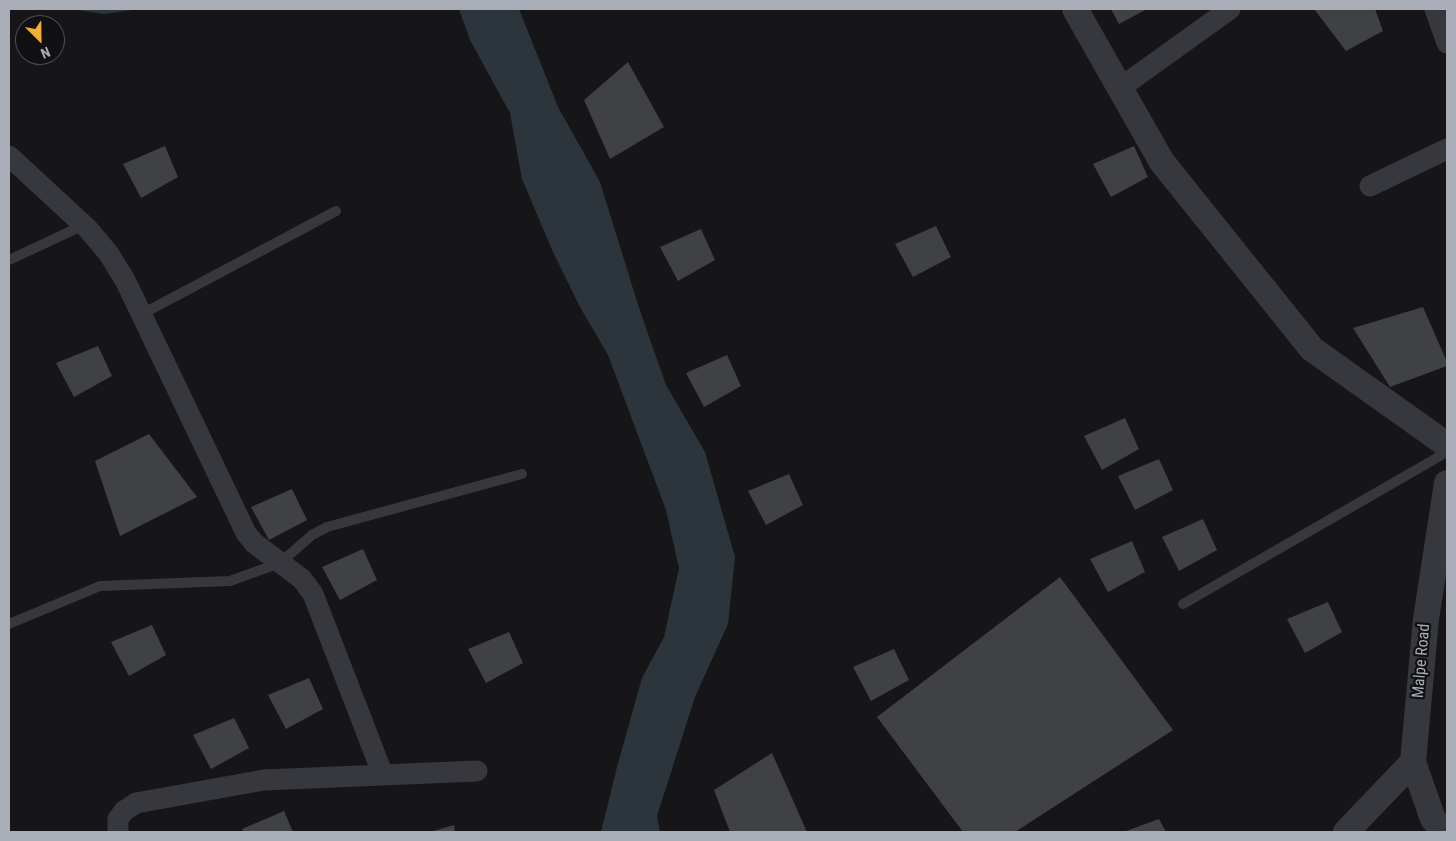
<!DOCTYPE html>
<html>
<head>
<meta charset="utf-8">
<style>
  body { margin:0 }
  #map { position:relative; width:1456px; height:841px; overflow:hidden; background:#161618; font-family:"Roboto Condensed",sans-serif }
  canvas { display:block }
  .frame { position:absolute; inset:0; border:10px solid #a8adb8; pointer-events:none }
  .north { position:absolute; left:15px; top:15px; width:50px; height:50px; box-sizing:border-box; background:#111113; border:1px solid #4d4f55; border-radius:50%; rotate:157deg; font-size:14px; font-weight:700; line-height:20px; text-align:center; color:#a8adb8 }
  .north::after { content:''; display:block; margin:auto; width:18px; height:22px; background:#f2b134; clip-path:polygon(50% 0,100% 100%,50% 72%,0 100%) }
</style>
</head>
<body>
<div id="map">
<canvas width="1456" height="841"></canvas>
<div class="frame"></div>
<div class="north">N</div>
</div>
<script>
const c = document.querySelector('canvas').getContext('2d');
c.lineJoin = 'round';
function paint(path, color) { c.fillStyle = color; c.fill(path, 'evenodd'); }
const poly = rows => new Path2D(rows.map(r => 'M' + r).join(''));
function stroke(path, color, width, dash) { c.strokeStyle = color; c.lineWidth = width; c.lineCap = dash ? 'butt' : 'round'; c.setLineDash(dash || []); c.stroke(path); }
function label(font, color, halo, rows, align = 'center') {
  c.font = font + ' "Roboto Condensed",sans-serif'; c.lineWidth = 4.5; c.setLineDash([]); c.textBaseline = 'middle'; c.strokeStyle = halo; c.fillStyle = color; for (const [text, x, y, turn = 0] of rows) {
    c.save(); c.translate(x, y); c.rotate((+turn || 0) * Math.PI / 180); c.textAlign = isNaN(turn) ? turn : align; if (halo) c.strokeText(text, 0, 0); c.fillText(text, 0, 0); c.restore();
  }
}
paint(poly([
  [71,9,140,9,104,14],
  [459,9,519,9,558,107,600,182,639,308,666,385,705,452,735,557,728,624,695,697,657,816,660,832,601,832,617,767,642,678,664,637,679,568,666,510,608,355,580,307,553,252,522,179,510,113,470,40]
]), '#2c353c');
paint(poly([
  [1111,9,1147,9,1119,24],
  [1314,9,1375,9,1383,31,1346,51],
  [628,62,664,127,610,159,584,100],
  [165,146,178,177,141,198,123,164],
  [1134,146,1148,177,1111,197,1093,164],
  [936,226,951,257,913,277,895,244],
  [701,229,715,260,678,281,660,247],
  [1423,307,1447,362,1447,366,1390,387,1353,328],
  [98,346,112,376,74,397,56,363],
  [727,355,741,386,704,407,686,373],
  [1125,418,1139,449,1102,470,1084,436],
  [149,434,197,497,120,536,95,461],
  [1159,459,1173,490,1135,510,1118,476],
  [789,474,803,505,766,525,748,491],
  [292,489,307,520,269,540,251,507],
  [1203,519,1217,550,1179,571,1162,537],
  [1132,541,1145,572,1108,592,1090,559],
  [363,549,377,580,340,600,322,567],
  [1060,577,1173,730,1015,832,963,832,877,717],
  [1328,602,1342,632,1305,653,1287,619],
  [152,625,166,655,129,676,111,642],
  [509,632,523,663,486,683,468,649],
  [894,649,909,680,871,701,853,667],
  [309,678,323,709,286,729,268,695],
  [234,718,249,748,211,769,193,735],
  [772,753,807,832,730,832,714,790],
  [284,811,293,832,244,832,242,829],
  [1159,819,1166,832,1126,832,1126,831],
  [454,825,455,832,430,832]
]), '#404145');
stroke(poly([
  [9,260,84,225],
  [142,314,336,211],
  [1183,604,1447,452],
  [9,624,100,586,230,581,280,563,312,535,327,527,522,474]
]), '#37383d', 10);
stroke(poly([
  [1435,9,1447,43],
  [1120,88,1230,9],
  [9,156,88,229,109,254,126,282,246,533,254,543,302,579,313,594,383,775],
  [1370,186,1447,149],
  [118,832,118,819,124,811,136,803,264,780,477,771]
]), '#37383d', 21);
stroke(poly([
  [1075,9,1162,162,1312,349,1447,445],
  [1447,483,1426,619,1413,762,1433,819,1447,832],
  [1346,832,1413,762]
]), '#37383d', 26);
label('16px', '#a8adb8', '#111113', [
  ["Malpe Road",1422,661,-85]
]);
</script>
</body>
</html>
